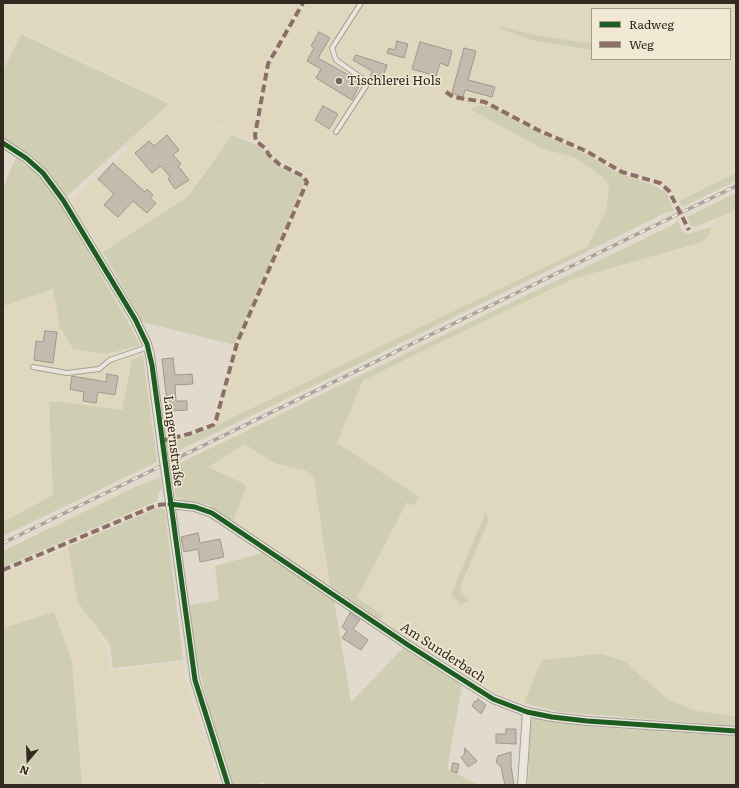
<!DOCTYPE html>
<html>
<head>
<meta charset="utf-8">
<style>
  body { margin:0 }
  #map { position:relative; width:739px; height:788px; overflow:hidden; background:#e1dacd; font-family:Literata,serif }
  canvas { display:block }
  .frame { position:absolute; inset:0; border:4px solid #342920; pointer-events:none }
  .legend { position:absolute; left:591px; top:8px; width:140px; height:52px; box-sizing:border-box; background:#f1e9d4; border:1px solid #a59c8c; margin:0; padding:5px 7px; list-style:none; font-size:12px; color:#342920 }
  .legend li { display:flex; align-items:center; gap:8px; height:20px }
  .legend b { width:20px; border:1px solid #a59c8c }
  .north { position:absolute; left:8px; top:740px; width:40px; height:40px; -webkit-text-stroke:3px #f1e9d4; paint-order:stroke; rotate:199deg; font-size:11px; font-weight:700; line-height:16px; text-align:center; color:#342920 }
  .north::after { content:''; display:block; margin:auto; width:14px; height:18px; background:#342920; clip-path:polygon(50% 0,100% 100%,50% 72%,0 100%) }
</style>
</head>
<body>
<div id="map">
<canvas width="739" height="788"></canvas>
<div class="frame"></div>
<ul class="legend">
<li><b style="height:5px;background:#1b5e20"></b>Radweg</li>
<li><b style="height:5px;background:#8d6e63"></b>Weg</li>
</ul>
<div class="north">N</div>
</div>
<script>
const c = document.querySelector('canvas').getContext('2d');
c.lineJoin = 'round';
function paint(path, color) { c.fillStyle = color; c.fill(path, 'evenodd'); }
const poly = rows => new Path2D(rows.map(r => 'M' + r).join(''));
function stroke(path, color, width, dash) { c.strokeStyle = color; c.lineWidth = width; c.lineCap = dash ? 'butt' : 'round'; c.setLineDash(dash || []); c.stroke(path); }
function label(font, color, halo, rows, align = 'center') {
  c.font = font + ' Literata,serif'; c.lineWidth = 3; c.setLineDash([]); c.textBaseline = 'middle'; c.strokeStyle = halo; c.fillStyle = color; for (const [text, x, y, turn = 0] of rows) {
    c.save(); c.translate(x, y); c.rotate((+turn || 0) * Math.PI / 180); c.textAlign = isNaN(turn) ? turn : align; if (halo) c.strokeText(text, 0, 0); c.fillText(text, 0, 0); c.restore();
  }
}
paint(poly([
  [3,3,300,3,267,60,251,141,21,32,3,68],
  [306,3,736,3,736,173,679,201,666,183,652,177,624,170,587,150,539,129,496,104,493,107,481,105,541,148,576,158,603,177,609,186,606,211,587,247,321,378,215,426,237,346,311,176,276,158,258,134,270,64],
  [592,9,730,9,730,59,592,59],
  [170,104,231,135,187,194,103,252,69,202,128,149,125,145],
  [736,210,736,716,697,711,669,700,624,661,542,660,524,703,501,695,488,689,381,620,383,615,356,598,407,502,337,443,364,381,422,351,573,279,702,242,709,235,715,220],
  [53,289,60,327,106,354,140,346,143,356,132,360,122,410,61,402,49,402,53,495,3,522,3,306],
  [245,444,274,463,305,471,314,478,330,586,233,521,247,485,207,467],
  [68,547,78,603,107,648,110,671,182,662,184,675,219,785,82,785,72,660,55,612,3,628,3,574]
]), '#dfd8bf');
paint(poly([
  [500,26,531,34,592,44,592,50,530,40,499,28],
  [21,34,169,104,66,197,50,173,30,154,3,138,3,70],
  [481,105,493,107,538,132,584,153,618,173,653,185,666,192,674,211,665,213,332,377,169,455,167,442,185,438,215,426,587,247,606,211,609,186,603,177,576,158,541,148,470,109],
  [232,135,260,147,277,165,302,177,305,182,234,345,142,322,103,252,188,196],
  [16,158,39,175,58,200,132,329,140,346,106,354,73,349,60,327,53,289,3,306,3,187],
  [736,173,736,181,682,207,679,201],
  [736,193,736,210,695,227,690,225,687,217],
  [678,220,682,231,687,234,712,227,709,235,702,242,573,279,422,351,363,381,337,443,419,497,414,506,407,502,357,598,383,615,381,620,330,586,314,478,306,471,274,463,245,444,208,467,247,485,233,521,207,504,182,501,175,496,175,486,170,468,493,311,673,225],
  [143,356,157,462,3,536,3,522,53,495,49,402,61,402,122,410,132,360],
  [161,477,162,489,159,492,157,501,3,567,3,551,137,486],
  [159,507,165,510,183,660,113,668,110,645,78,603,68,547],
  [486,511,489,519,460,588,461,592,469,600,461,605,451,595],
  [262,553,334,600,351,702,404,647,462,686,447,769,479,785,266,785,264,782,255,785,233,785,212,718,193,646,186,606,219,600,215,566],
  [54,612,72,661,82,785,3,785,3,628],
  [601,654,624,661,669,700,697,711,736,716,736,726,560,712,524,703,542,660],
  [535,718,592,727,736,736,736,785,528,785,530,725,531,721]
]), '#cfceb2');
const building = poly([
  [319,32,330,38,318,58,361,82,352,100,316,78,321,69,307,61,314,48,311,46,319,32],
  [397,41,408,44,404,58,387,53,389,48,395,50,397,41],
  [420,42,452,51,448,66,440,63,436,76,412,69,420,42],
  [464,48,476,51,468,80,495,87,492,97,465,90,463,97,452,93,464,48],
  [356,55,387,65,380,86,369,82,372,71,353,60,356,55],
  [323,106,338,114,329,129,315,120,323,106],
  [167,135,179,150,173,155,181,164,178,166,189,180,175,189,168,179,170,177,161,166,152,173,135,153,149,141,154,146,167,135],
  [113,163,145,192,147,189,153,195,150,198,156,203,147,213,133,201,118,217,104,205,114,194,98,179,113,163],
  [45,331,57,332,53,363,34,360,36,341,43,342,45,331],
  [173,358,175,375,192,374,193,384,175,385,176,401,187,401,187,410,168,411,162,359,173,358],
  [107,374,118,376,115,395,98,392,96,403,83,401,84,392,70,389,72,376,106,382,107,374],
  [198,533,200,543,220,539,224,557,200,562,198,549,184,552,181,537,198,533],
  [350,613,360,620,353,629,368,640,361,650,342,638,347,631,342,627,350,613],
  [478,699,486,705,481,714,472,706,475,701,476,702,478,699],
  [506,729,516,729,516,744,496,743,496,734,506,734,506,729],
  [465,748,477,761,468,767,461,757,464,755,465,748],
  [511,752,511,766,514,785,505,785,501,767,496,762,498,756,511,752],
  [453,763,459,764,457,773,451,771,453,763]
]);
paint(building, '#c4baae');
stroke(building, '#a1978d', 1);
const lane = poly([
  [336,132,366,86,363,79,336,60,332,48,361,3],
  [33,367,67,373,99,369,110,360,148,347]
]);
const street = poly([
  [3,143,26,158,43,173,63,200,135,319,147,344,150,355,163,454],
  [166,474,195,680,228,785],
  [170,504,195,507,212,513,408,645,493,699,527,712,552,717,587,721,736,731],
  [522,785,527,712]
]);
stroke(lane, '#a6a096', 6);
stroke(street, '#a6a096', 10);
stroke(lane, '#eae6de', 4);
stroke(street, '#eae6de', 8);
const rail = poly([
  [3,543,736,186]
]);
stroke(rail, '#a9a59e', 3.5);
stroke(rail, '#f1e9d4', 2, [6]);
const streetBridge = poly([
  [163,454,166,474]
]);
stroke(streetBridge, '#a6a096', 10, []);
stroke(streetBridge, '#eae6de', 8);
stroke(poly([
  [446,92,453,97,485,102,538,130,586,151,622,172,660,183,669,191,689,230],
  [161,441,189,434,213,425,216,420,237,343,307,182,303,176,279,164,269,155,265,148,256,141,255,135,268,64,303,3],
  [3,570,157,505,170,504]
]), '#8d6e63', 4, [8, 4]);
stroke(poly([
  [3,143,26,158,43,173,63,200,135,319,147,344,152,365,195,680,228,785],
  [170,504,195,507,212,513,408,645,493,699,527,712,552,717,587,721,736,731]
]), '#1b5e20', 5);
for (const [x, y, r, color] of [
  [339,81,4,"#71675d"]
]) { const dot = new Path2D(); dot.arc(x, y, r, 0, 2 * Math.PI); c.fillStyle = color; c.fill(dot); stroke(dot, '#f1e9d4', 1.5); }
label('13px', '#342920', '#f1e9d4', [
  ["Tischlerei Hols",347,81]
], 'left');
label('13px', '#342920', '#f1e9d4', [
  ["Langernstraße",173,441,83],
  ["Am Sunderbach",443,653,33]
]);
</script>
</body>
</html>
